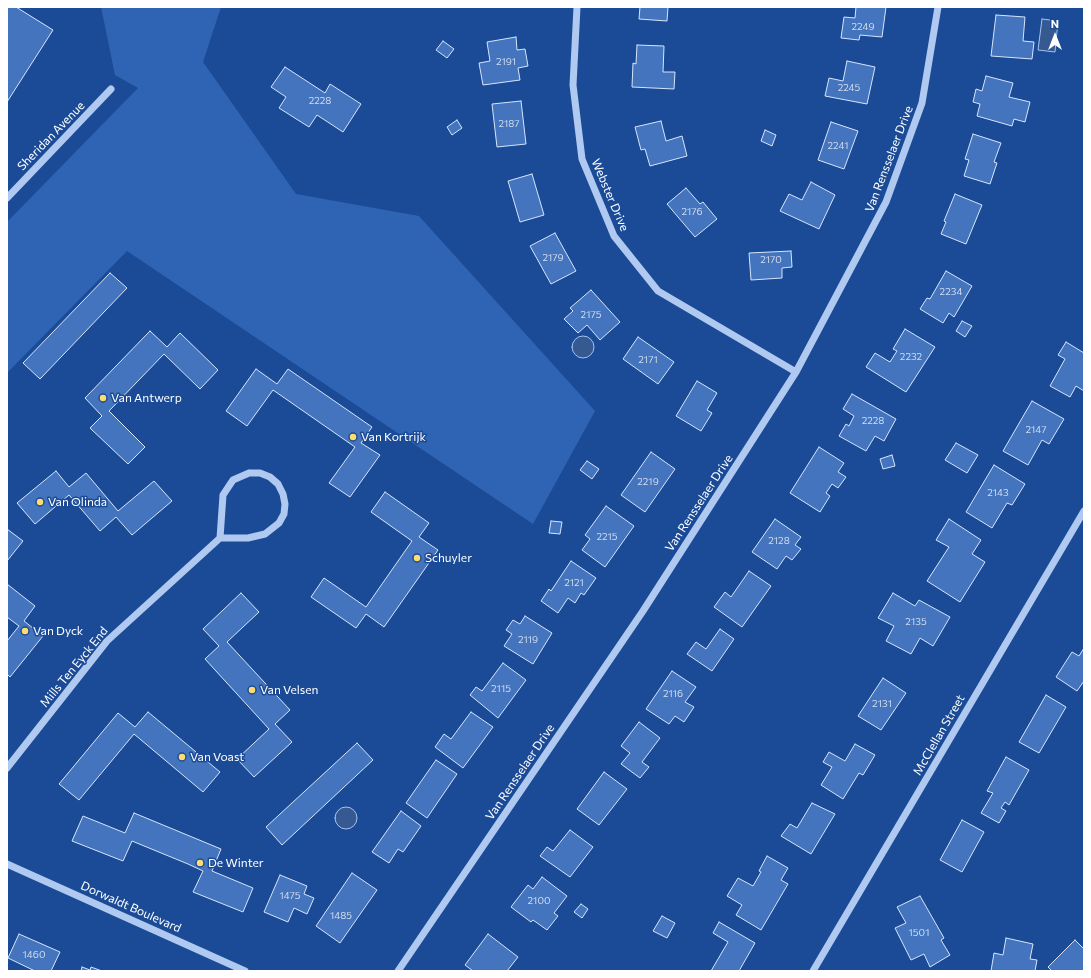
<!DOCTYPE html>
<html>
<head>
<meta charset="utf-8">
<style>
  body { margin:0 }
  #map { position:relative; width:1091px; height:978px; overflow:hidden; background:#1b4b97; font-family:Commissioner,sans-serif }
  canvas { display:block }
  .frame { position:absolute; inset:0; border:8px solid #fff; pointer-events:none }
  .north { position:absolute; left:1035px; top:16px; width:40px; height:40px; -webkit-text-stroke:3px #1b4b97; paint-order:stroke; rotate:0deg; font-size:11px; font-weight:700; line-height:16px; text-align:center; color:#fff }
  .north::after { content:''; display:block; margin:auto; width:14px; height:18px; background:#fff; clip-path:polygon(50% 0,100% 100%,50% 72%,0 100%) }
</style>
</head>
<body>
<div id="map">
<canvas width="1091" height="978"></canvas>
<div class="frame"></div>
<div class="north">N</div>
</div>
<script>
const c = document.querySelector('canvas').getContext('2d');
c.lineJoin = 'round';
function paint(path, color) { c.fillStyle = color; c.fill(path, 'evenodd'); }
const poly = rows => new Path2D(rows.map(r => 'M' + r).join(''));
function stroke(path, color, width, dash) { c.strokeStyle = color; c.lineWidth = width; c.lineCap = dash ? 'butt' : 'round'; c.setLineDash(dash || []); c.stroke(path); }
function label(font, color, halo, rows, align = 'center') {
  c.font = font + ' Commissioner,sans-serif'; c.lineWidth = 3; c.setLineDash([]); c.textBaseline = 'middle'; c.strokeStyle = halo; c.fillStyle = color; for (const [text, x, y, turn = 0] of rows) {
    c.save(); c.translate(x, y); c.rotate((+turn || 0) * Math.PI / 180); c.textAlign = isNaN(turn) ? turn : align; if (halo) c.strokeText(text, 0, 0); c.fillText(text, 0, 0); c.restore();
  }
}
paint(poly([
  [101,7,221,7,203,62,296,194,419,216,595,411,533,524,127,251,7,373,7,222,138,88,115,75]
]), '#2f64b4');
const water = poly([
  [1042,19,1058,21,1055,52,1038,50,1042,19],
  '572 347a11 11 0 1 1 22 0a11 11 0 1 1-22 0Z',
  '335 818a11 11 0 1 1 22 0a11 11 0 1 1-22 0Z'
]);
paint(water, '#375991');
stroke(water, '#a2c3f2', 1);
const building = poly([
  [7,7,16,7,53,30,7,102,7,7],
  [640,7,668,7,667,21,639,19,640,7],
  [856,7,886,7,882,37,860,35,859,40,841,38,844,17,855,18,856,7],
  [996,15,1025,17,1023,41,1034,42,1032,59,991,56,996,15],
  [516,37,517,50,525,49,528,66,518,68,520,80,483,85,479,63,490,61,487,42,516,37],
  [443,41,454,49,447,58,436,50,443,41],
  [637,45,664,46,663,72,675,72,674,89,632,87,633,63,636,64,637,45],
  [847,61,875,67,867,104,825,96,829,78,843,81,847,61],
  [285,67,325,93,330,84,361,104,343,132,317,115,309,127,279,108,286,97,271,87,285,67],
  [986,76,1013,83,1009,97,1030,102,1025,122,1014,119,1012,126,977,116,980,104,973,102,976,89,982,91,986,76],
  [521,101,526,144,497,147,492,104,521,101],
  [457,120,462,128,452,135,447,127,457,120],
  [661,121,666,141,682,136,687,156,650,166,645,149,641,150,635,127,661,121],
  [831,122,858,131,844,169,818,160,831,122],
  [765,130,776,135,772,146,761,141,765,130],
  [973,134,1001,143,994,162,997,163,990,184,964,176,969,160,965,159,973,134],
  [532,174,544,215,520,222,508,181,532,174],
  [811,182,835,195,819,229,780,211,789,194,802,200,811,182],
  [686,188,700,204,703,202,717,219,695,237,667,204,686,188],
  [955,194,982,205,966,244,941,234,946,222,944,221,955,194],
  [555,233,576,271,551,284,530,246,555,233],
  [791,251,792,267,782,268,782,278,751,280,749,253,791,251],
  [946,271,972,286,954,317,949,313,943,323,920,309,927,298,930,299,946,271],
  [110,273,127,288,40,379,23,363,110,273],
  [591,290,620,322,600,340,587,325,578,333,564,319,573,311,570,308,591,290],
  [962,321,972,326,965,337,956,331,962,321],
  [905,329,935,347,906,392,866,367,875,353,890,362,897,351,893,349,905,329],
  [150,331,167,347,180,333,218,370,200,389,164,354,109,411,145,447,128,464,90,428,102,416,85,398,150,331],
  [638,337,674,362,658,384,623,359,638,337],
  [1066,342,1084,353,1084,391,1076,386,1070,397,1050,386,1065,359,1058,355,1066,342],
  [256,369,277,384,288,369,372,427,361,443,380,455,350,497,329,483,355,447,273,390,247,426,226,411,256,369],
  [697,381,717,393,707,410,712,413,701,431,676,416,697,381],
  [852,394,896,419,884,441,875,436,866,451,839,436,846,424,849,426,854,416,843,409,852,394],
  [1032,401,1064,419,1049,444,1042,440,1028,465,1003,451,1032,401],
  [956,443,978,455,967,473,945,460,956,443],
  [819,447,844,463,838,472,846,477,838,488,832,484,826,493,830,496,820,512,790,493,819,447],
  [651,452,675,469,645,512,621,495,651,452],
  [892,455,895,466,883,469,880,459,892,455],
  [587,461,599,469,592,479,580,470,587,461],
  [994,465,1025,484,1012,505,1007,503,992,528,966,512,994,465],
  [56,471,69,487,86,473,118,511,154,481,172,501,132,535,116,517,100,531,69,495,35,524,17,503,56,471],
  [385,492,429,523,419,537,438,550,384,627,366,614,356,628,311,597,324,578,366,607,412,541,371,512,385,492],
  [606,506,634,526,605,567,582,550,590,539,585,535,606,506],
  [775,519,801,537,795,545,801,549,792,560,786,556,777,569,752,552,775,519],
  [949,519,981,540,972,554,985,562,960,602,927,581,949,547,936,540,949,519],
  [551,521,562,522,560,534,549,533,551,521],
  [7,529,23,541,7,561,7,529],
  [571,561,596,578,584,595,581,593,575,603,568,598,558,613,541,601,549,589,551,591,571,561],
  [749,571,771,586,742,627,714,607,725,592,731,597,749,571],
  [7,584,35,606,24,621,43,636,10,677,7,674,7,641,19,626,7,617,7,584],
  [241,593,259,612,227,642,290,710,275,724,292,742,254,777,237,759,269,729,205,659,219,646,203,629,241,593],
  [893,593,915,606,919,600,950,617,933,646,920,638,911,654,886,641,894,626,878,618,893,593],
  [525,616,552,633,533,664,504,646,512,634,506,630,513,620,520,624,525,616],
  [720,629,734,639,712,671,687,654,696,642,706,649,720,629],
  [1084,648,1084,681,1077,691,1056,677,1072,652,1079,656,1084,648],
  [503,663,526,680,498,718,470,695,476,687,482,691,503,663],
  [672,671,696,687,685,702,694,707,684,722,675,716,669,724,646,709,672,671],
  [883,678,906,693,881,730,858,716,883,678],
  [1046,695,1066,707,1039,753,1019,742,1046,695],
  [148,712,220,772,203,792,134,734,79,800,59,784,118,713,135,727,148,712],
  [471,712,493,727,463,768,435,747,444,734,451,739,471,712],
  [639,722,660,738,642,762,649,767,640,778,621,764,630,753,621,746,639,722],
  [357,743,373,760,282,845,266,827,357,743],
  [855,744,875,755,863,775,859,773,843,799,821,785,832,767,823,762,829,752,845,761,855,744],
  [1006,757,1029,770,1009,805,1005,802,1001,808,1006,811,999,823,981,813,993,793,987,791,1006,757],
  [436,760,457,774,427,818,406,803,436,760],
  [604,772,627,789,599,825,577,809,604,772],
  [812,803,835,814,811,854,781,836,790,824,797,828,812,803],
  [401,811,421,826,403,852,398,849,389,863,372,852,401,811],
  [134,813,221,849,212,871,253,888,243,912,193,892,203,871,188,864,132,841,123,861,72,841,83,816,125,833,134,813],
  [962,820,984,832,962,872,940,860,962,820],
  [570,830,593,847,570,877,540,856,547,847,553,851,570,830],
  [767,856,788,868,781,880,788,884,761,930,736,915,742,905,727,896,738,878,753,886,761,872,759,871,767,856],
  [352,873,377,890,340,943,316,926,352,873],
  [280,875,307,886,304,894,314,898,307,914,294,908,288,922,264,912,280,875],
  [542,877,567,896,554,913,558,916,547,930,533,920,531,922,511,907,528,885,533,889,542,877],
  [920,896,944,938,941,940,950,955,930,967,924,954,911,960,895,928,906,923,897,907,920,896],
  [581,904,588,909,582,918,574,912,581,904],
  [662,916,675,923,667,938,653,931,662,916],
  [719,922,755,943,739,971,711,971,728,942,713,933,719,922],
  [19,934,60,952,51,971,35,971,8,958,19,934],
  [488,934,518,957,507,971,473,971,465,965,488,934],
  [1006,938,1033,944,1030,959,1037,960,1035,971,991,971,994,953,1003,955,1006,938],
  [1075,940,1084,949,1084,971,1052,971,1048,967,1075,940],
  [82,967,90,970,91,967,102,971,81,971,82,967]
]);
paint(building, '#4474bd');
stroke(building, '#d6e5fb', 1);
stroke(poly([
  [577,7,573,85,582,159,614,236,658,291,796,372],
  [7,198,111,89],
  [249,473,260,473,270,477,278,484,283,494,285,504,284,514,279,523,265,534,248,538,220,538,223,495,233,480,249,473],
  [7,768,107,641,220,538],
  [7,864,245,971],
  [398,971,643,611,796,372,886,202,922,103,938,7],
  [813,971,1084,511]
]), '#afc9f0', 7);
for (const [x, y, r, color] of [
  [103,398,4,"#ffdc6e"],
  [353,437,4,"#ffdc6e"],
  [40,502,4,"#ffdc6e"],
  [417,558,4,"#ffdc6e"],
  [25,631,4,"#ffdc6e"],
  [252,690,4,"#ffdc6e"],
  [182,757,4,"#ffdc6e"],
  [200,863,4,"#ffdc6e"]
]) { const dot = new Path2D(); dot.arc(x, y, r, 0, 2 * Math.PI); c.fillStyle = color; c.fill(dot); stroke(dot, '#1b4b97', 1.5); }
label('10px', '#d0dcee', null, [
  ["2249",863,27],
  ["2191",506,62],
  ["2245",849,88],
  ["2228",320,101],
  ["2187",509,124],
  ["2241",838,146],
  ["2176",692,212],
  ["2179",553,258],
  ["2170",771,260],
  ["2234",951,292],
  ["2175",591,315],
  ["2232",911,357],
  ["2171",648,360],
  ["2228",873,421],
  ["2147",1036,430],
  ["2219",648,482],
  ["2143",998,493],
  ["2215",607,537],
  ["2128",779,541],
  ["2121",574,583],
  ["2135",916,622],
  ["2119",528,640],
  ["2115",501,689],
  ["2116",673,694],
  ["2131",882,704],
  ["1475",290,896],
  ["2100",539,901],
  ["1485",341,916],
  ["1501",919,933],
  ["1460",34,955]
]);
label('12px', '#fff', '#1b4b97', [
  ["Sheridan Avenue",51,136,-46],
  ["Van Rensselaer Drive",889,159,-69],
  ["Webster Drive",610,195,67],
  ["Van Rensselaer Drive",699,503,-57],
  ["Mills Ten Eyck End",74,667,-51],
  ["McClellan Street",939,735,-60],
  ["Van Rensselaer Drive",520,772,-56],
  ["Dorwaldt Boulevard",131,907,24]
]);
label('12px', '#fff', '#1b4b97', [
  ["Van Antwerp",111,398],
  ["Van Kortrijk",361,437],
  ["Van Olinda",48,502],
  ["Schuyler",425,558],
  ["Van Dyck",33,631],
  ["Van Velsen",260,690],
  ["Van Voast",190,757],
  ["De Winter",208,863]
], 'left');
</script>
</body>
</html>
